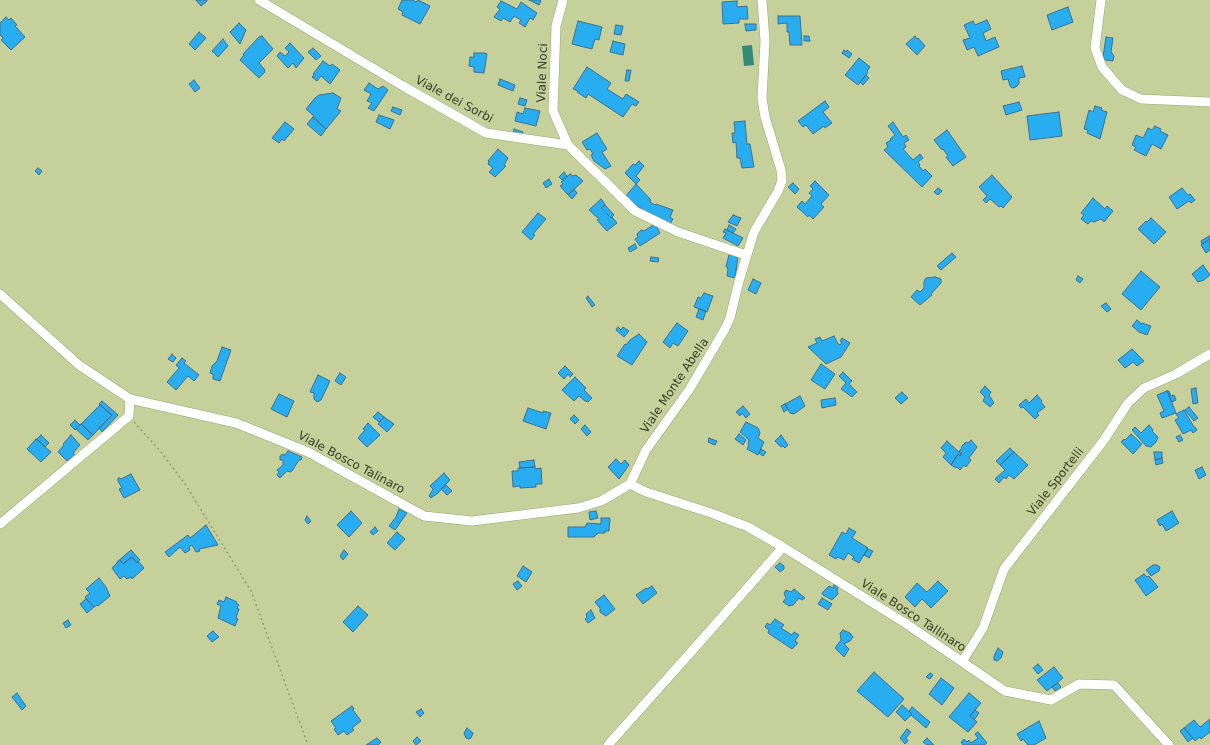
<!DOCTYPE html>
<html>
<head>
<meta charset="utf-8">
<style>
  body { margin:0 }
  canvas { display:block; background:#c6d09b }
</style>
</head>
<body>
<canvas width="1210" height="745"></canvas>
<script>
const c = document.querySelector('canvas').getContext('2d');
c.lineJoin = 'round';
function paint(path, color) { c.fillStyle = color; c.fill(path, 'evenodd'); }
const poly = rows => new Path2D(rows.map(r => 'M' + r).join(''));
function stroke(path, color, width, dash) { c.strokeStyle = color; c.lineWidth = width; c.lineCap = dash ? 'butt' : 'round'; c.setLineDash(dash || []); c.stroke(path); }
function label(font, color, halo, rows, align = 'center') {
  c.font = font + ' "DejaVu Sans",sans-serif'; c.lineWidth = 3.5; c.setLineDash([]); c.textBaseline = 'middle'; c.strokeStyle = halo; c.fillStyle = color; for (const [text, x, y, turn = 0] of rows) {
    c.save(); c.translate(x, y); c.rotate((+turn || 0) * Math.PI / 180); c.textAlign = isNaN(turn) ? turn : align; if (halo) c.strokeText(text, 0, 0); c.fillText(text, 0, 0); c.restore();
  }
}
paint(poly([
  [752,45,754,65,744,66,742,46]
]), '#348a79');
const building = poly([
  [196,0,207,0,207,1,201,6,196,0],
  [402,0,413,0,416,2,418,0,430,6,420,24,402,15,403,12,398,9,402,0],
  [529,0,540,0,541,1,539,5,529,0],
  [501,1,517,9,521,2,537,13,533,20,530,18,525,27,519,23,521,20,514,16,510,22,503,18,501,21,494,17,500,9,497,7,501,1],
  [737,1,737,7,747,6,748,19,739,19,739,23,723,24,722,2,737,1],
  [1068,7,1073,22,1052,30,1047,15,1068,7],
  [778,16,800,16,802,45,790,45,789,32,787,32,787,23,778,24,778,16],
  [6,17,9,20,11,18,17,25,15,26,25,37,11,50,1,40,3,38,0,35,0,23,6,17],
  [987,20,991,29,983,33,986,41,995,37,999,47,978,56,974,47,967,50,963,40,970,38,964,25,973,21,975,25,987,20],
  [578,21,602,27,599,40,595,39,592,49,572,44,578,21],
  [239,23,246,30,240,44,230,32,239,23],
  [745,24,756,24,756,30,746,31,745,24],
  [616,25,623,26,621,35,614,34,616,25],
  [199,32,206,38,195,50,189,44,199,32],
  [262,36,273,49,259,63,265,70,264,71,265,72,259,78,240,60,244,55,243,54,259,37,262,36],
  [804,36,809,36,810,41,804,41,804,36],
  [915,36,917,39,918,38,925,46,917,55,906,44,915,36],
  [1106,37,1113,38,1111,52,1114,56,1113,61,1105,60,1103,57,1106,37],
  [223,39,228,46,218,57,212,51,223,39],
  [613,41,625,44,623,55,610,52,613,41],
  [290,43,304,58,296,68,293,63,288,68,277,56,280,52,285,56,289,52,285,48,290,43],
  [313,48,321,56,316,60,308,52,313,48],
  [844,50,846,52,847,50,852,54,849,58,842,53,844,50],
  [474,53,485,53,487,54,484,73,474,72,474,67,469,66,470,57,474,57,474,53],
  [859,58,870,67,867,71,868,72,866,75,858,85,845,75,859,58],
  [323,61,330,66,332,64,340,70,330,84,321,76,317,81,312,77,314,75,313,74,323,61],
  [1022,66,1025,77,1019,78,1019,84,1016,87,1012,88,1010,86,1008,79,1003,80,1001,71,1022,66],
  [587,67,611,83,607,89,623,99,626,94,639,102,636,106,632,104,623,117,588,94,586,98,577,92,578,91,573,89,587,67],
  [627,70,631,70,629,81,625,81,627,70],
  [866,75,869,78,863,85,860,82,866,75],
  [500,79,515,85,513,91,498,85,500,79],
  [194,80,200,88,195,92,189,84,194,80],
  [369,83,378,89,383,86,388,90,374,111,368,108,372,103,367,101,371,94,364,90,369,83],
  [333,93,341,98,337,109,341,111,326,129,313,117,314,116,306,109,315,98,319,95,333,93],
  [520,98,527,100,525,106,518,104,520,98],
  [825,101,829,107,823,112,832,123,825,128,824,126,813,134,806,125,803,127,798,121,825,101],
  [1019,102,1022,110,1006,115,1003,106,1019,102],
  [1095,106,1102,108,1101,110,1107,112,1100,139,1087,133,1088,130,1084,129,1089,110,1093,112,1095,106],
  [393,107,402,110,400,115,391,111,393,107],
  [525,108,540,111,536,126,515,121,517,112,523,114,525,108],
  [1059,112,1062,136,1030,140,1027,116,1059,112],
  [379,115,394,120,390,129,376,122,379,115],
  [313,117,326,129,321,136,307,124,313,117],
  [745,121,747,144,750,144,754,167,742,168,740,158,737,158,736,142,733,143,732,133,735,133,734,122,745,121],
  [285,122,294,129,284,141,282,139,279,143,272,138,285,122],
  [893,122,903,137,906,135,909,140,904,143,906,147,903,149,913,160,920,154,923,158,918,162,920,165,919,166,923,171,925,169,932,176,922,187,884,150,888,147,886,143,891,140,890,139,895,135,888,126,893,122],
  [1155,126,1161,129,1160,131,1168,135,1161,149,1152,144,1146,156,1134,150,1136,147,1132,145,1136,135,1143,138,1148,128,1152,130,1155,126],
  [514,129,523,132,521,138,513,135,514,129],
  [947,130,966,157,953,166,946,157,948,156,943,149,942,150,934,140,947,130],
  [597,133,607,149,602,152,611,166,605,169,594,161,591,155,593,154,590,149,587,150,582,142,597,133],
  [498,149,508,158,504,165,506,166,495,177,489,172,493,168,488,164,489,162,488,161,498,149],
  [639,161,644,166,636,176,640,180,636,184,625,173,633,164,635,165,639,161],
  [38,168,42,171,39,175,35,171,38,168],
  [564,172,567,176,562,180,559,177,564,172],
  [570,174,573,176,576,175,583,181,568,195,560,186,563,184,561,182,570,174],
  [992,175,1012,197,1003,208,1001,206,999,207,990,199,986,203,983,200,987,196,979,187,992,175],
  [549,179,552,184,546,188,543,183,549,179],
  [815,181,829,195,821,204,824,207,813,219,809,215,808,217,797,207,802,201,805,204,812,196,809,193,813,189,810,186,815,181],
  [793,183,799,189,795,194,788,187,793,183],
  [636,184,651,200,650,202,655,205,656,204,673,210,670,217,673,219,670,224,643,210,625,197,636,184],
  [938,188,942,191,938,195,934,192,938,188],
  [1182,188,1188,195,1190,194,1195,200,1191,203,1189,201,1177,209,1169,197,1182,188],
  [574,189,577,193,572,199,568,195,574,189],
  [1093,198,1105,209,1107,206,1113,211,1104,222,1101,219,1094,222,1091,221,1088,224,1081,219,1084,215,1081,213,1093,198],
  [601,199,605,204,601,208,611,218,612,217,617,223,607,231,597,220,599,219,589,210,601,199],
  [605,205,614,215,611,218,601,208,605,205],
  [538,213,546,219,533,234,535,235,531,240,522,232,538,213],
  [733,215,741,218,737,226,728,222,733,215],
  [1151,218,1166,232,1154,244,1138,229,1146,221,1147,222,1151,218],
  [655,224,660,233,640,246,635,239,638,237,637,234,641,230,644,231,655,224],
  [729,225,736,229,733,233,727,230,729,225],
  [725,229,743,238,738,246,723,238,726,233,723,232,725,229],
  [1209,236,1210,239,1202,244,1201,241,1209,236],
  [1210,239,1210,250,1206,253,1201,245,1210,239],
  [635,244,637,248,630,252,628,248,635,244],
  [732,253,738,256,735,278,727,276,728,269,726,266,729,255,732,253],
  [952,253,956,257,941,270,937,266,952,253],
  [651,257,659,258,658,262,650,261,651,257],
  [1203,265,1210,275,1204,280,1198,282,1192,274,1203,265],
  [1141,271,1160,287,1141,310,1122,294,1141,271],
  [1078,276,1083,279,1080,283,1076,280,1078,276],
  [935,277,941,279,941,283,931,294,932,295,920,305,911,297,917,290,920,292,924,288,924,281,926,278,935,277],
  [753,279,761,283,756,294,748,290,753,279],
  [704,293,713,296,707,312,694,307,698,297,701,298,704,293],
  [588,296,595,305,592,307,586,298,588,296],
  [1106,303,1111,309,1107,312,1101,306,1106,303],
  [699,309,706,311,703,320,696,317,699,309],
  [1137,320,1142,324,1142,323,1151,326,1147,335,1139,332,1132,326,1137,320],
  [677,323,688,331,678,346,673,343,670,348,663,342,677,323],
  [618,327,621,330,623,327,629,331,624,337,616,330,618,327],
  [639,334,647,342,632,365,617,356,625,344,626,345,630,340,639,334],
  [834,336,838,344,840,345,842,342,840,341,842,338,850,343,841,357,826,364,808,347,817,343,815,339,820,337,822,341,834,336],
  [222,347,231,350,220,381,213,379,213,374,210,373,212,366,217,361,222,347],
  [1132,349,1144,361,1137,366,1133,362,1125,368,1118,360,1132,349],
  [172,354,176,358,173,362,168,359,172,354],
  [182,358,186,361,184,363,199,375,194,381,188,376,176,390,167,382,179,368,176,365,182,358],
  [821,364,835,374,825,389,811,380,821,364],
  [565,366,573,374,570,377,568,374,564,379,558,373,565,366],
  [843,372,852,381,849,384,857,392,852,397,841,389,846,383,839,376,843,372],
  [340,373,346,377,341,385,335,381,340,373],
  [318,375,330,381,321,400,317,402,314,399,314,393,310,392,318,375],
  [575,377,586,388,584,390,592,398,588,402,585,401,579,396,574,401,562,390,575,377],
  [985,386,991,392,989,395,994,403,990,407,983,401,985,397,980,392,985,386],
  [1196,388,1198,403,1193,404,1191,389,1196,388],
  [1167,391,1169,391,1171,396,1174,395,1176,400,1172,402,1167,391],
  [1167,391,1176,413,1162,418,1160,413,1164,411,1157,395,1167,391],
  [902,392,908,398,901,404,895,398,902,392],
  [279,394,294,401,287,417,271,409,279,394],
  [1037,395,1042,401,1041,402,1045,407,1037,413,1039,415,1035,419,1023,407,1021,408,1019,405,1026,399,1029,403,1037,395],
  [800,396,805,406,794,414,790,413,785,404,800,396],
  [835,398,836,405,822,408,821,400,835,398],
  [102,401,118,415,102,432,99,428,112,415,99,404,102,401],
  [785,404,788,409,784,412,781,406,785,404],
  [100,405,112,415,93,435,81,424,100,405],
  [743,406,750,414,746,418,742,413,740,416,736,412,743,406],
  [1189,407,1198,418,1194,421,1185,410,1189,407],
  [528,408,543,413,543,411,551,413,546,429,523,421,528,408],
  [1184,410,1194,427,1195,427,1197,430,1193,433,1191,430,1183,434,1175,420,1179,418,1176,414,1184,410],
  [378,412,384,417,379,422,373,417,378,412],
  [574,415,579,420,575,424,570,419,574,415],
  [384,417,394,424,387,432,378,424,384,417],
  [75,420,80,425,75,430,70,425,75,420],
  [746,422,758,428,760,433,758,438,764,442,758,455,747,449,749,445,748,443,749,440,740,432,746,422],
  [368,423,380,435,367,447,358,438,365,430,363,429,368,423],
  [81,424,93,435,88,440,76,429,81,424],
  [585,425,591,432,587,436,581,429,585,425],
  [1149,425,1153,430,1152,431,1158,437,1156,442,1151,447,1146,446,1132,430,1135,427,1141,433,1149,425],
  [739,434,746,440,743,445,735,439,739,434],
  [1131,434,1142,444,1133,454,1121,442,1124,439,1125,440,1131,434],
  [41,435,49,443,45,447,37,439,41,435],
  [71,435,80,445,73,453,75,455,67,461,58,452,64,445,63,444,71,435],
  [781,435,788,445,785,448,783,446,781,447,775,441,781,435],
  [1180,435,1183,440,1179,442,1176,437,1180,435],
  [709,438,717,441,715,445,708,442,709,438],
  [36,439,51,452,41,462,27,449,36,439],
  [971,440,977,447,969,458,971,460,966,467,964,465,960,470,957,467,956,468,951,465,958,454,960,456,962,453,959,451,962,448,961,447,966,442,968,443,971,440],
  [947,441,961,454,960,456,958,454,951,465,943,457,946,453,941,448,947,441],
  [1010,448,1014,452,1000,465,996,461,1010,448],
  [761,449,766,452,763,456,759,453,761,449],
  [288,451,302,457,301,460,299,460,292,471,290,472,287,471,280,478,277,475,279,472,277,470,283,465,283,460,280,460,280,456,283,454,285,455,288,451],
  [1014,452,1028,465,1014,479,1009,475,1006,479,1004,477,999,483,995,479,1005,470,1000,465,1014,452],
  [1154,452,1162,452,1162,458,1155,460,1154,452],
  [1162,458,1163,463,1156,465,1155,460,1162,458],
  [616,459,621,464,625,460,629,465,619,479,608,467,616,459],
  [534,460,535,467,520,468,519,462,534,460],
  [535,467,535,469,541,468,542,484,536,484,536,487,520,488,520,486,513,487,512,471,518,471,518,468,535,467],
  [1202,467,1206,475,1199,479,1195,470,1202,467],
  [444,473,450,480,438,493,431,498,429,496,433,489,430,486,444,473],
  [131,474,140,490,124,498,119,489,122,488,118,481,118,478,120,478,121,479,131,474],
  [446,485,452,491,447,495,441,489,446,485],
  [399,509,407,513,395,530,389,526,396,517,399,509],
  [351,511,362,523,349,537,337,525,351,511],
  [596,511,598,518,590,520,589,512,596,511],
  [1172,511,1179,523,1166,531,1162,524,1160,526,1157,520,1172,511],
  [307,516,311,521,308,524,305,520,307,516],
  [601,518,610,518,609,531,605,531,605,533,598,533,594,537,568,537,568,527,585,527,587,523,601,524,601,518],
  [206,525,218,545,199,549,200,551,196,552,192,545,189,547,190,550,185,553,180,547,169,557,165,552,188,535,190,538,206,525],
  [375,527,378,531,373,535,370,532,375,527],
  [849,528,856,532,852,538,868,548,859,563,852,559,854,557,848,553,844,560,838,557,836,559,829,555,842,532,846,534,849,528],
  [397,532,405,539,395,550,387,543,397,532],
  [867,549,873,551,869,558,864,555,867,549],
  [131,550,140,560,137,563,132,557,123,564,120,560,117,563,117,562,131,550],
  [344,550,348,554,343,560,340,556,344,550],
  [132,557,137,563,138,561,144,568,132,579,131,577,127,579,124,576,120,579,112,568,120,560,123,564,132,557],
  [780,563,784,566,784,569,780,572,775,567,780,563],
  [1153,565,1157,565,1160,567,1159,571,1151,576,1146,570,1153,565],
  [523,566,532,572,526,582,517,576,523,566],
  [1144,574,1147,577,1149,576,1158,587,1146,596,1135,580,1144,574],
  [99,578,106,587,110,596,98,606,97,605,94,607,85,597,90,593,86,589,99,578],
  [518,581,522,586,517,590,513,584,518,581],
  [938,581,948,591,931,608,922,599,915,607,905,597,917,583,927,592,938,581],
  [834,585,838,587,837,590,838,594,832,600,823,595,822,593,829,586,833,588,834,585],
  [652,586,657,593,643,604,636,595,646,588,647,589,652,586],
  [794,589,805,598,802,600,799,598,793,605,789,606,783,602,786,598,784,593,786,590,791,592,794,589],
  [604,595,615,609,606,616,600,612,600,608,595,602,604,595],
  [226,597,237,602,236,603,239,605,237,608,239,609,236,618,238,619,235,626,218,618,221,606,217,604,219,600,224,602,226,597],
  [822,598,832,604,828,610,818,604,822,598],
  [86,599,94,607,87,613,80,604,86,599],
  [358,606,368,615,353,632,343,622,358,606],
  [591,610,595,618,588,623,585,619,587,617,586,614,591,610],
  [775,619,784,625,781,628,792,635,794,632,799,635,795,641,798,643,792,649,768,633,769,630,765,627,767,623,770,625,775,619],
  [68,620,71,625,66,628,63,623,68,620],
  [843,630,850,633,853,637,850,641,844,644,849,649,844,657,835,648,841,640,840,633,843,630],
  [213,631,219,637,212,642,207,636,213,631],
  [998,648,1003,652,1001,658,997,661,994,660,994,656,998,648],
  [1038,664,1043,670,1038,674,1033,668,1038,664],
  [1054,667,1063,678,1047,691,1037,680,1054,667],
  [874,672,904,699,888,717,857,691,874,672],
  [930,673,933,675,930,679,926,677,930,673],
  [941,678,954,688,942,705,929,694,941,678],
  [1058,683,1061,687,1055,691,1052,687,1058,683],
  [17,693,26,706,22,710,12,697,17,693],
  [969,693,981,703,970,716,977,722,968,732,949,717,969,693],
  [902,705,912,714,905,721,896,712,902,705],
  [352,706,354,709,353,710,361,721,352,728,354,730,347,735,344,731,338,735,334,729,336,728,331,721,352,706],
  [912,707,930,722,926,728,911,715,912,714,909,711,912,707],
  [421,709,424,713,420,717,416,712,421,709],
  [975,710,979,713,974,720,970,716,975,710],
  [1210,719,1210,732,1201,739,1200,737,1195,741,1184,728,1194,720,1200,727,1210,719],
  [1039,721,1046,738,1034,745,1028,745,1023,739,1021,741,1017,734,1039,721],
  [467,728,473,733,471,738,469,739,466,738,464,733,467,728],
  [1184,728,1193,738,1188,742,1180,731,1184,728],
  [907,729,911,732,906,738,908,741,905,744,900,738,907,729],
  [978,732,987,743,984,745,963,745,961,742,964,739,967,742,969,740,971,743,978,738,975,734,978,732],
  [417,737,421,741,416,745,413,741,417,737],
  [377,738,381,742,378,745,366,745,377,738],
  [927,738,934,745,927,745,923,742,927,738]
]);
paint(building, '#28adf0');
stroke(building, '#3f708e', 1);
const street = poly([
  [259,0,403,86,486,133,568,145,635,211,678,232,746,255],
  [563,0,556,26,553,111,568,145],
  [1101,0,1095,48,1102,67,1122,90,1141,99,1210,102],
  [0,294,79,365,130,399,236,423,308,452,424,516,472,521,578,508,601,501,630,484],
  [630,484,646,492,711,513,748,527,783,547,905,623,1005,691,1051,700,1079,684,1114,685,1169,745],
  [630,484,646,450,689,390,725,329,730,318,739,281,754,232,778,191,782,181,781,170,765,117,762,98,765,41,762,0],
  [0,524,129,416,130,399],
  [962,662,983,628,1004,569,1104,440,1128,403,1144,388,1176,374,1210,354],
  [608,745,707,634,783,547]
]);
stroke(street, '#9ba572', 10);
stroke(poly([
  [134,422,162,453,187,487,251,591,308,745]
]), '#959d73', 1.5, [2, 3]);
stroke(street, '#fff', 9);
label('12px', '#393e28', '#c6d09b', [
  ["Viale Noci",543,73,-88],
  ["Viale dei Sorbi",454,100,28],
  ["Viale Monte Abella",675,386,-56],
  ["Viale Bosco Talinaro",351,463,28],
  ["Viale Sportelli",1056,482,-52],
  ["Viale Bosco Tallinaro",913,616,33]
]);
</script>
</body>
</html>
